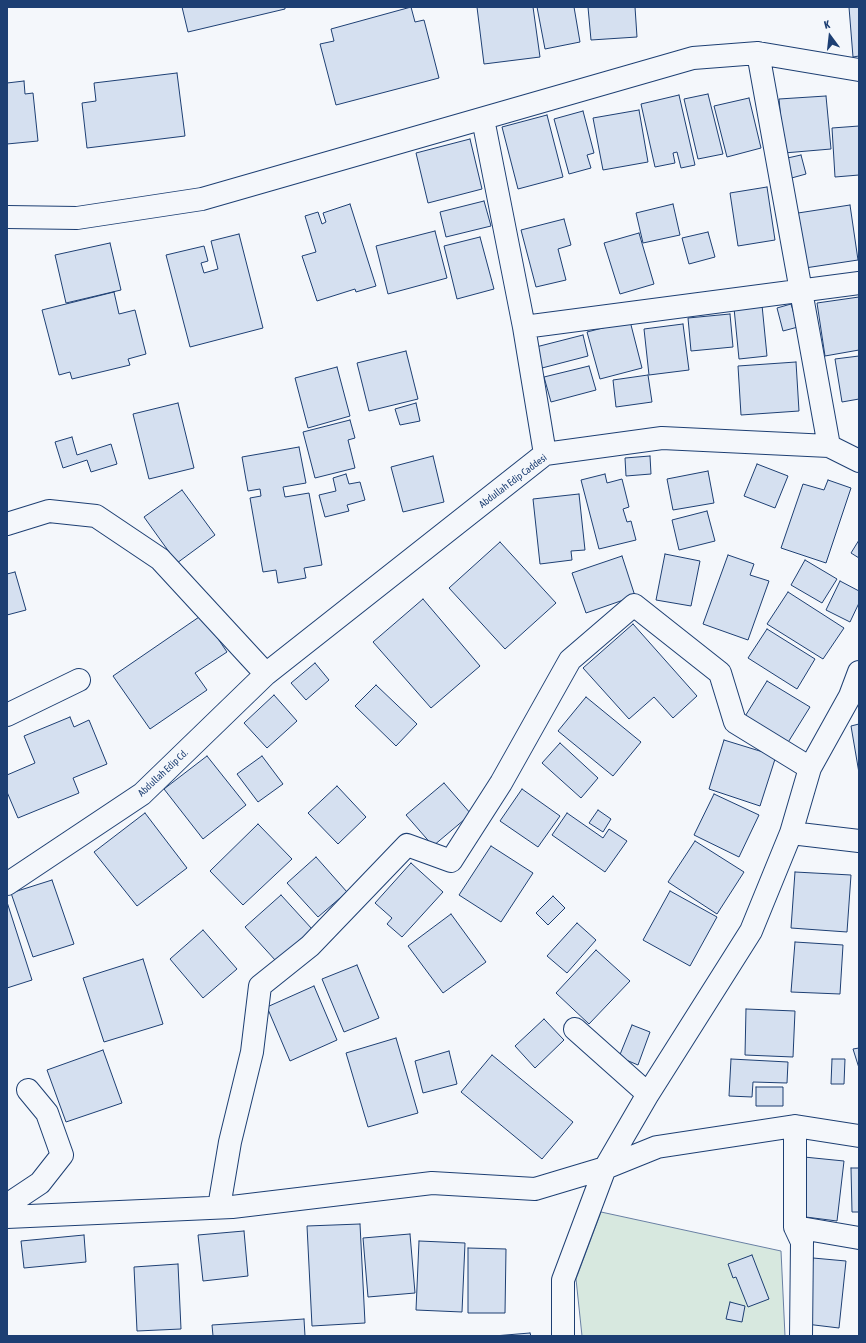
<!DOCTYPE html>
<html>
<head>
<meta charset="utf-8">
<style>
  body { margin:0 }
  #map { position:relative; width:866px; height:1343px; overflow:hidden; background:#f4f7fb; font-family:"Asap Condensed",sans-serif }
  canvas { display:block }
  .frame { position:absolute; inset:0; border:8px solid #1d3f73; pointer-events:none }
  .north { position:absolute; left:810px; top:16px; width:40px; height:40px; -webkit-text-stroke:3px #f4f7fb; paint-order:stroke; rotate:345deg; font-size:11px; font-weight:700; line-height:16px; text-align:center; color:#1d3f73 }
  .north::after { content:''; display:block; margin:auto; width:14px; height:18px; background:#1d3f73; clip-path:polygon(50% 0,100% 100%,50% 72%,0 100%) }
</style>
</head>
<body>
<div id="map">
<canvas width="866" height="1343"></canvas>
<div class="frame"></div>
<div class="north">K</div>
</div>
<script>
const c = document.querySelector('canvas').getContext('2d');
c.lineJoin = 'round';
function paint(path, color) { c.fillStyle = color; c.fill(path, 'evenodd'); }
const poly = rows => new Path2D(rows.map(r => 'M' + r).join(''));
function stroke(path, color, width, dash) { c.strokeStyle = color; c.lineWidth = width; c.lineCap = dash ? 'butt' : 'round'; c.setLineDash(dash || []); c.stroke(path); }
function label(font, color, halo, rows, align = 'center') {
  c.font = font + ' "Asap Condensed",sans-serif'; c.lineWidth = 3; c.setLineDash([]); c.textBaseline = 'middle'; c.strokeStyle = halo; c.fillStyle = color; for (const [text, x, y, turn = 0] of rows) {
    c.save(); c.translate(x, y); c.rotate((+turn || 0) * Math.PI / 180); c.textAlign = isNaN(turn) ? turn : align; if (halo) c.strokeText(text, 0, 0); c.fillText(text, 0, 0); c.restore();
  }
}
const green = poly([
  [601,1212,781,1251,785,1336,582,1336,576,1279,601,1212]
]);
paint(green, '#d7e8df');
stroke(green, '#687fa3', 1);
const building = poly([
  [182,7,285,7,285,9,188,32,182,7],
  [411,7,415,22,424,20,439,78,336,105,320,44,334,41,331,29,411,7],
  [477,7,533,7,540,57,484,64,477,7],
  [537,7,574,7,580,42,545,49,537,7],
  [588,7,635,7,637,37,591,40,588,7],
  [849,7,859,7,859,56,853,57,849,7],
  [177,73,185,136,87,148,82,103,96,101,94,83,177,73],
  [24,81,25,94,33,93,38,141,7,144,7,83,24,81],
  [708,94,723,154,698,159,684,99,708,94],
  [679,95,695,165,681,168,677,152,673,153,675,163,655,167,641,104,679,95],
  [826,96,831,149,784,153,779,99,826,96],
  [749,98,761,148,727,157,714,106,749,98],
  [639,110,648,162,603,170,593,118,639,110],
  [583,111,594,153,587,155,591,168,569,174,554,119,583,111],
  [547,115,563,177,518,189,502,127,547,115],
  [859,126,859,175,835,177,832,128,859,126],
  [470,139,482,189,428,203,416,153,470,139],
  [801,155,806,174,788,179,783,159,801,155],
  [767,187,775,240,738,246,730,193,767,187],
  [484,201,491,226,446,237,440,212,484,201],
  [350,204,376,286,356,292,355,289,317,301,302,256,316,252,305,216,318,212,322,224,326,222,323,213,350,204],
  [673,204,680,235,643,243,636,213,673,204],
  [850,205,858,260,805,268,798,213,850,205],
  [564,219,571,245,558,249,566,280,536,287,521,230,564,219],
  [435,231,447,278,388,294,376,246,435,231],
  [708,232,715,257,689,264,682,238,708,232],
  [639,233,654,284,620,294,604,243,639,233],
  [239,234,263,328,190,347,166,255,204,246,208,261,201,263,204,273,218,269,211,241,239,234],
  [480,237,494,289,457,299,444,246,480,237],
  [110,243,121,290,66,303,55,255,110,243],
  [114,292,119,314,135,310,146,354,128,359,130,365,72,379,70,372,59,375,42,310,114,292],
  [859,297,859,350,825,356,817,303,859,297],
  [791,304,798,327,783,331,777,308,791,304],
  [762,305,767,356,739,359,734,308,762,305],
  [730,314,733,347,691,351,688,318,730,314],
  [630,321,642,368,600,379,587,332,630,321],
  [683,324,689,370,649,375,644,329,683,324],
  [583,335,588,356,542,368,536,347,583,335],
  [406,351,418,399,369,411,357,363,406,351],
  [859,356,859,399,842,402,835,359,859,356],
  [796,362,799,411,741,415,738,366,796,362],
  [589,366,596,390,551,402,544,377,589,366],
  [337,367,350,416,308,428,295,378,337,367],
  [648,375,652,402,616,407,613,380,648,375],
  [178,403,194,468,149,479,133,414,178,403],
  [416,403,420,421,400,425,395,409,416,403],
  [350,420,355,438,348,440,355,468,315,478,303,432,350,420],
  [72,437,77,455,111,444,117,464,91,472,87,460,63,468,55,442,72,437],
  [299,447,306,483,283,487,285,497,309,493,322,565,304,568,306,578,278,583,276,570,263,572,250,498,261,496,260,489,248,491,242,457,299,447],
  [433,456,444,502,403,512,391,467,433,456],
  [650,456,651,474,626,476,625,458,650,456],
  [757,464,788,476,775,508,744,496,757,464],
  [708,471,714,503,673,510,667,479,708,471],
  [346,474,349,484,360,482,365,500,347,505,349,511,325,517,319,495,336,491,333,478,346,474],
  [605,474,607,483,622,479,629,507,623,509,627,522,631,521,636,540,599,549,581,480,605,474],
  [828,480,851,488,826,563,781,548,803,484,824,490,828,480],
  [182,490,215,535,177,563,144,517,182,490],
  [579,494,585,550,571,551,572,560,540,564,533,499,579,494],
  [707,511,715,541,679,550,672,520,707,511],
  [859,540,859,558,851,553,859,540],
  [500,542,556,603,505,649,449,588,500,542],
  [665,554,700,561,691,606,656,600,665,554],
  [728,555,754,564,750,575,769,581,748,640,703,624,728,555],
  [622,556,635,596,586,613,572,573,622,556],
  [805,560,837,579,822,603,791,585,805,560],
  [15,572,26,610,7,615,7,574,15,572],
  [840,581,859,591,859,603,850,622,826,610,840,581],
  [788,592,844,628,823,659,767,624,788,592],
  [423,599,480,666,431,708,373,642,423,599],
  [202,615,227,652,195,673,207,690,150,729,113,676,202,615],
  [633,624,697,696,673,718,654,697,629,719,583,668,633,624],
  [767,629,815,659,797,689,748,658,767,629],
  [315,663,329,680,306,700,291,683,315,663],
  [767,681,810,707,787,744,744,718,767,681],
  [376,685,417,724,396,746,355,706,376,685],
  [274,695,297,721,267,748,244,723,274,695],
  [586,697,641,742,613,776,558,731,586,697],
  [70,717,74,727,89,720,107,764,73,778,79,793,18,818,7,792,7,775,35,763,24,736,70,717],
  [859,724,859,773,851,726,859,724],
  [724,740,776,756,760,806,709,789,724,740],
  [560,743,598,778,581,798,542,763,560,743],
  [207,756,246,805,203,839,164,789,207,756],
  [262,756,283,784,258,802,237,774,262,756],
  [444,783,471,814,433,846,406,815,444,783],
  [337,786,366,817,338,844,308,813,337,786],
  [522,789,560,816,538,847,500,821,522,789],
  [714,794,759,815,739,857,694,835,714,794],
  [598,810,611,819,603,832,589,823,598,810],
  [145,813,187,868,137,906,94,852,145,813],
  [567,813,603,838,609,829,627,841,605,872,552,835,567,813],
  [258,824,292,859,243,905,210,871,258,824],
  [695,841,744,872,717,914,668,882,695,841],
  [491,846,533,873,501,922,459,895,491,846],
  [316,857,347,892,318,917,287,883,316,857],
  [411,863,443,892,402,937,387,924,392,918,375,903,411,863],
  [795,872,851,875,847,932,791,928,795,872],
  [52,880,74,944,33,957,11,893,52,880],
  [670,891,717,917,690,966,643,940,670,891],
  [281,895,312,929,276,961,245,927,281,895],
  [553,896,565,908,548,925,536,913,553,896],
  [7,902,32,980,7,988,7,902],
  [451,914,486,962,443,993,408,946,451,914],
  [577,923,596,940,567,973,547,956,577,923],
  [203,930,237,969,203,998,170,959,203,930],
  [795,942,843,945,840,994,791,992,795,942],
  [596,950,630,981,589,1024,556,993,596,950],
  [143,959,163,1024,104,1042,83,978,143,959],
  [357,965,379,1018,344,1032,322,979,357,965],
  [314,986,337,1040,290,1061,267,1007,314,986],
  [746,1009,795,1011,793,1057,745,1055,746,1009],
  [544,1019,564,1040,535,1068,515,1046,544,1019],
  [632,1025,650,1032,638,1065,619,1057,632,1025],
  [396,1038,418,1113,368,1127,346,1053,396,1038],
  [859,1048,859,1068,853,1049,859,1048],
  [103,1050,122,1103,66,1122,47,1070,103,1050],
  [449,1051,457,1084,423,1093,415,1061,449,1051],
  [492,1055,573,1122,542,1159,461,1092,492,1055],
  [731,1059,788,1062,787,1083,753,1082,752,1097,729,1096,731,1059],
  [832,1059,845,1059,844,1084,831,1084,832,1059],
  [756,1087,783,1087,783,1106,756,1106,756,1087],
  [804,1157,844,1161,837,1221,798,1216,804,1157],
  [851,1168,859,1168,859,1212,852,1212,851,1168],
  [360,1224,365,1323,312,1326,307,1226,360,1224],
  [244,1231,248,1276,203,1281,198,1235,244,1231],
  [410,1234,415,1293,368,1297,363,1238,410,1234],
  [84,1235,86,1262,24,1268,21,1241,84,1235],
  [419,1241,465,1243,462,1312,416,1310,419,1241],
  [468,1248,506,1249,505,1313,468,1313,468,1248],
  [752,1255,769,1299,748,1307,736,1277,733,1278,728,1264,752,1255],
  [813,1258,846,1261,839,1328,806,1324,813,1258],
  [178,1264,181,1329,137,1331,134,1267,178,1264],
  [730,1302,745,1306,742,1322,726,1319,730,1302],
  [304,1319,305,1336,213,1336,212,1325,304,1319],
  [530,1333,531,1336,494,1336,530,1333]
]);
paint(building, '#d5e0f0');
stroke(building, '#1d3f73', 1);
const minor = poly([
  [758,53,829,446],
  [483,119,524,327],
  [7,217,77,218,202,199,693,58,758,53,859,70],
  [545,454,524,327,859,283],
  [7,524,49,511,96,516,160,559,266,674],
  [7,715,79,680],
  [791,833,859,841],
  [7,884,142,794,266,674,545,454,662,438,829,446,859,461],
  [575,1029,648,1094],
  [795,1126,795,1227,802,1242,801,1336],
  [7,1205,40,1183,62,1155,47,1113,28,1090],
  [219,1207,230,1142,252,1052,260,986,310,946,407,845,451,861,501,783,570,660,634,605,720,673,735,722,810,768],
  [7,1217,232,1207,432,1183,535,1189,605,1168,657,1147,795,1126,859,1136],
  [795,1227,859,1238],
  [563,1336,563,1280,605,1168,648,1094,751,931,791,833,810,768,850,696,859,672]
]);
stroke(minor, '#1d3f73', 24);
stroke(minor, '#f4f7fb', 22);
label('10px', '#1d3f73', '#f4f7fb', [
  ["Abdullah Edip Caddesi",513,481,-37],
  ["Abdullah Edip Cd.",163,773,-43]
]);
</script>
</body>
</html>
